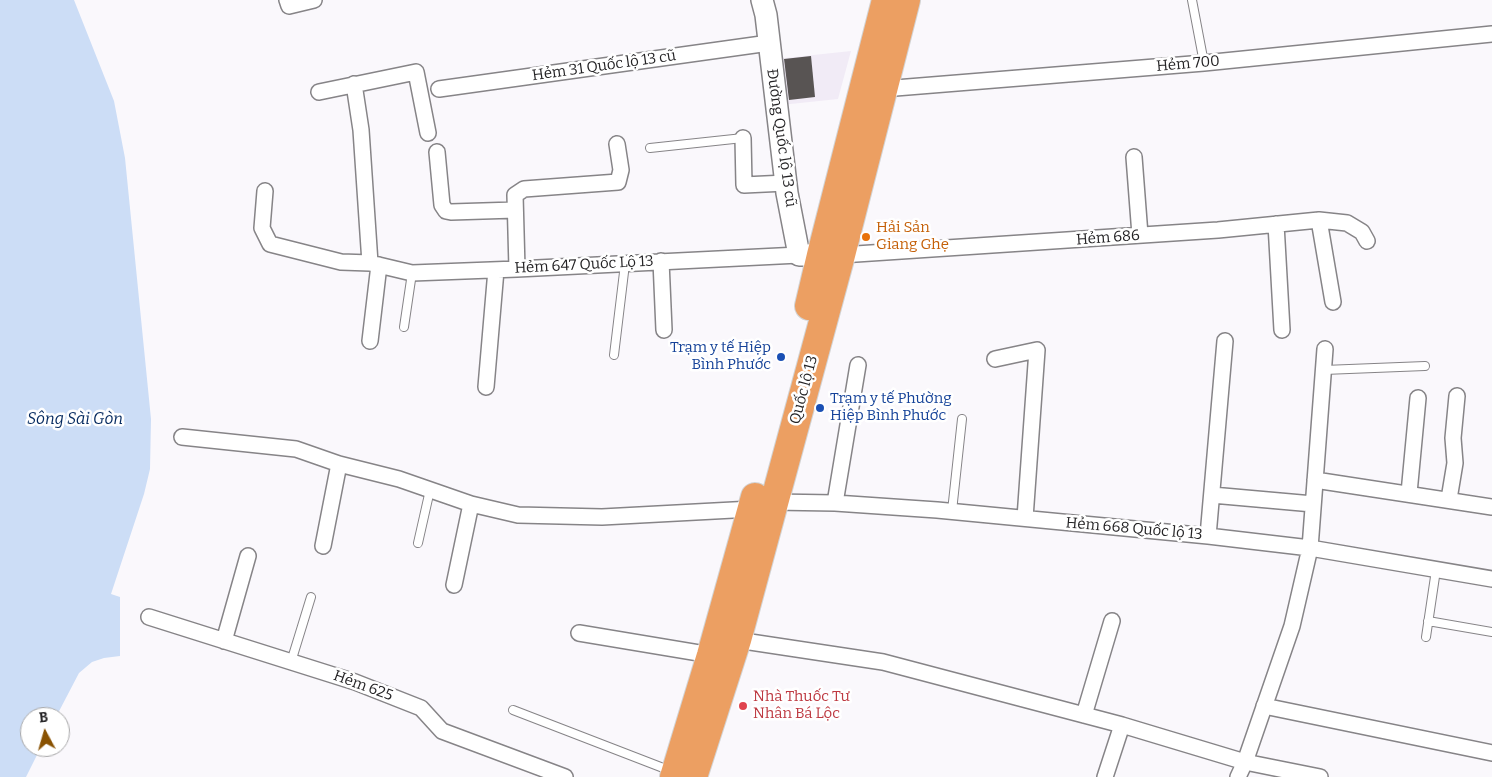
<!DOCTYPE html>
<html>
<head>
<meta charset="utf-8">
<style>
  body { margin:0 }
  #map { position:relative; width:1492px; height:777px; overflow:hidden; background:#faf8fc; font-family:Bitter,serif }
  canvas { display:block }
  .north { position:absolute; left:20px; top:707px; width:50px; height:50px; box-sizing:border-box; background:#fff; border:1px solid #a7a7a8; border-radius:50%; rotate:354deg; font-size:14px; font-weight:700; line-height:20px; text-align:center; color:#242325 }
  .north::after { content:''; display:block; margin:auto; width:18px; height:22px; background:#895202; clip-path:polygon(50% 0,100% 100%,50% 72%,0 100%) }
</style>
</head>
<body>
<div id="map">
<canvas width="1492" height="777"></canvas>
<div class="north">B</div>
</div>
<script>
const c = document.querySelector('canvas').getContext('2d');
c.lineJoin = 'round';
function paint(path, color) { c.fillStyle = color; c.fill(path, 'evenodd'); }
const poly = rows => new Path2D(rows.map(r => 'M' + r).join(''));
function stroke(path, color, width, dash) { c.strokeStyle = color; c.lineWidth = width; c.lineCap = dash ? 'butt' : 'round'; c.setLineDash(dash || []); c.stroke(path); }
function label(font, color, halo, rows, align = 'center') {
  c.font = font + ' Bitter,serif'; c.lineWidth = 5; c.setLineDash([]); c.textBaseline = 'middle'; c.strokeStyle = halo; c.fillStyle = color; for (const [text, x, y, turn = 0] of rows) {
    c.save(); c.translate(x, y); c.rotate((+turn || 0) * Math.PI / 180); c.textAlign = isNaN(turn) ? turn : align; if (halo) c.strokeText(text, 0, 0); c.fillText(text, 0, 0); c.restore();
  }
}
paint(poly([
  [851,51,838,99,781,105,776,59]
]), '#f1ebf6');
paint(poly([
  [0,0,74,0,114,101,125,158,151,419,150,469,144,494,111,594,120,597,120,656,104,658,92,662,79,673,56,717,30,717,30,747,41,747,26,777,0,777]
]), '#ccddf6');
paint(poly([
  [811,56,815,97,789,100,784,59]
]), '#585453');
const lane = poly([
  [1192,0,1204,63],
  [650,148,743,138],
  [404,327,412,273],
  [614,355,625,264],
  [1324,370,1425,366],
  [952,511,962,419],
  [418,543,430,490],
  [1428,621,1492,632],
  [1426,637,1436,570],
  [291,662,311,597],
  [513,710,671,771]
]);
const street = poly([
  [287,0,289,6,314,0],
  [354,84,361,130,370,263],
  [439,89,769,43],
  [883,89,1204,63,1492,34],
  [319,92,416,72,428,133],
  [743,138,744,185,786,183],
  [437,152,442,205,446,211,451,212,515,210],
  [1134,157,1140,235],
  [265,191,262,228,270,244,341,262,370,263,412,273,517,269,799,255],
  [1319,220,1333,302],
  [1276,224,1282,330],
  [841,255,1218,230,1319,220,1347,223,1362,232,1367,241],
  [661,261,664,330],
  [517,269,515,195,524,189,618,182,621,170,617,144],
  [370,341,379,265],
  [995,359,1037,350,1025,518],
  [486,387,496,270],
  [182,437,296,449,339,464,399,479,471,504,518,515,602,517,752,509],
  [1315,480,1492,507],
  [1409,493,1418,398],
  [1212,495,1313,504],
  [1449,499,1455,463,1453,438,1457,396],
  [773,502,835,503,937,510,1208,536,1310,548,1492,579],
  [835,503,858,365],
  [1208,536,1225,341],
  [323,546,339,464],
  [454,585,471,504],
  [149,617,355,682,421,708,442,731,565,777],
  [579,633,711,655],
  [737,640,883,662,1122,725,1245,762,1320,777],
  [224,641,248,556],
  [1264,706,1492,753],
  [1084,715,1112,621],
  [1105,777,1122,725],
  [1238,777,1245,762,1292,626,1310,548,1325,349]
]);
const secondary = poly([
  [762,0,766,15,787,193,799,255,821,255]
]);
const highway = poly([
  [809,306,821,255,886,0],
  [674,777,711,655,755,497],
  [693,777,737,640,841,255,906,0]
]);
stroke(lane, '#868487', 10);
stroke(street, '#868487', 18);
stroke(secondary, '#868487', 24);
stroke(highway, '#d3d3d3', 30);
stroke(lane, '#fff', 8);
stroke(street, '#fff', 15);
stroke(secondary, '#fff', 21);
stroke(highway, '#ec9f62', 28);
for (const [x, y, r, color] of [
  [866,237,5,"#e8710a"],
  [781,357,5,"#1a4fb4"],
  [820,408,5,"#1a4fb4"],
  [743,706,5,"#e0444e"]
]) { const dot = new Path2D(); dot.arc(x, y, r, 0, 2 * Math.PI); c.fillStyle = color; c.fill(dot); stroke(dot, '#fff', 2); }
label('15px', '#242325', '#fff', [
  ["Hẻm 700",1188,64,-5],
  ["Hẻm 31 Quốc lộ 13 cũ",604,66,-8],
  ["Đường Quốc lộ 13 cũ",781,138,82],
  ["Hẻm 686",1108,238,-4],
  ["Hẻm 647 Quốc Lộ 13",584,265,-3],
  ["Quốc lộ 13",804,390,-75],
  ["Hẻm 668 Quốc lộ 13",1134,529,5],
  ["Hẻm 625",363,686,20]
]);
label('15px', '#c56008', '#fff', [
  ["Hải Sản",876,228],
  ["Giang Ghẹ",876,245]
], 'left');
label('15px', '#164399', '#fff', [
  ["Trạm y tế Hiệp",771,348],
  ["Bình Phước",771,365],
  ["Trạm y tế Phường",830,399,"left"],
  ["Hiệp Bình Phước",830,416,"left"]
], 'right');
label('15px', '#be3a42', '#fff', [
  ["Nhà Thuốc Tư",753,697],
  ["Nhân Bá Lộc",753,714]
], 'left');
label('italic 16px', '#04295f', '#fff', [
  ["Sông Sài Gòn",75,420]
]);
</script>
</body>
</html>
